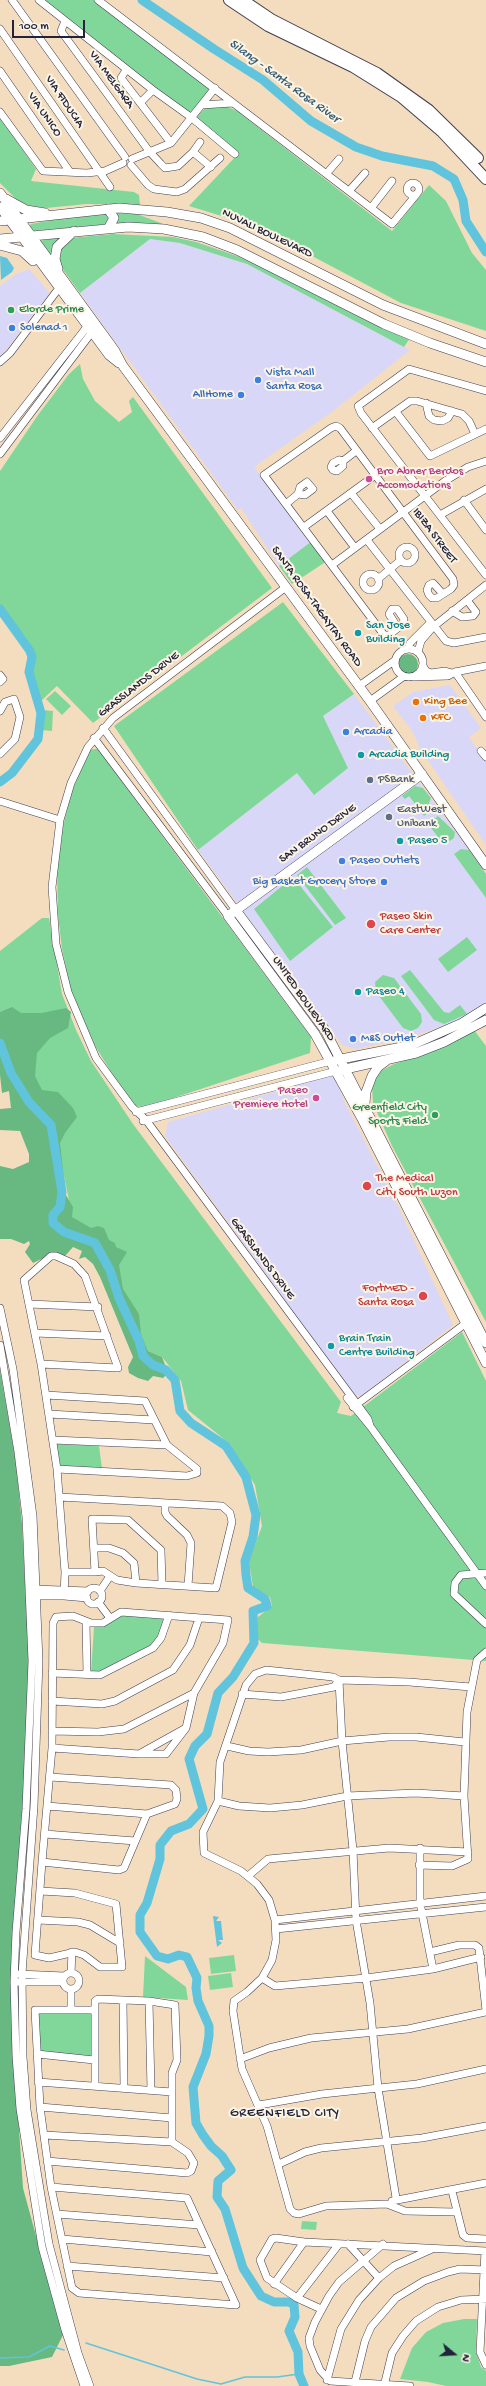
<!DOCTYPE html>
<html>
<head>
<meta charset="utf-8">
<style>
  body { margin:0 }
  #map { position:relative; width:486px; height:2386px; overflow:hidden; background:#f4ddbf; font-family:"Gochi Hand",sans-serif }
  canvas { display:block }
  .north { position:absolute; left:434px; top:2334px; width:40px; height:40px; -webkit-text-stroke:3px #fcf5e5; paint-order:stroke; rotate:108deg; font-size:11px; font-weight:700; line-height:16px; text-align:center; color:#22223b }
  .north::after { content:''; display:block; margin:auto; width:14px; height:18px; background:#22223b; clip-path:polygon(50% 0,100% 100%,50% 72%,0 100%) }
  .scale { position:absolute; left:12px; top:20px; width:73px; height:18px; box-sizing:border-box; border:2px solid #22223b; border-top:0; padding-left:5px; font-size:12px; line-height:14px; white-space:nowrap; color:#22223b; -webkit-text-stroke:3px #fcf5e5; paint-order:stroke }
</style>
</head>
<body>
<div id="map">
<canvas width="486" height="2386"></canvas>
<div class="north">N</div>
<div class="scale">100 m</div>
</div>
<script>
const c = document.querySelector('canvas').getContext('2d');
c.lineJoin = 'round';
function paint(path, color) { c.fillStyle = color; c.fill(path, 'evenodd'); }
const poly = rows => new Path2D(rows.map(r => 'M' + r).join(''));
function stroke(path, color, width, dash) { c.strokeStyle = color; c.lineWidth = width; c.lineCap = dash ? 'butt' : 'round'; c.setLineDash(dash || []); c.stroke(path); }
function label(font, color, halo, rows, align = 'center') {
  c.font = font + ' "Gochi Hand",sans-serif'; c.lineWidth = 4; c.setLineDash([]); c.textBaseline = 'middle'; c.strokeStyle = halo; c.fillStyle = color; for (const [text, x, y, turn = 0] of rows) {
    c.save(); c.translate(x, y); c.rotate((+turn || 0) * Math.PI / 180); c.textAlign = isNaN(turn) ? turn : align; if (halo) c.strokeText(text, 0, 0); c.fillText(text, 0, 0); c.restore();
  }
}
paint(poly([
  [150,239,180,243,247,264,410,350,333,411,254,467,312,541,279,566,241,508,238,510,80,293],
  [29,269,50,293,0,358,0,286,16,274],
  [450,685,481,728,469,737,486,762,486,845,420,749,413,732,393,706,413,692],
  [354,694,486,873,486,1003,455,1022,411,1037,355,1049,342,1045,198,850,297,773,348,769,323,716],
  [334,1075,345,1103,399,1208,453,1325,362,1396,354,1395,165,1136,168,1122]
]), '#d9d7f8');
paint(poly([
  [43,0,96,0,209,88,208,91,199,104,188,114],
  [221,104,237,111,392,231,429,185,446,201,472,253,486,270,486,331,401,303,276,237,228,218,189,206,238,154,195,119,205,108],
  [0,117,36,169,31,181,134,192,139,195,140,205,87,204,46,208,30,206,17,200,0,183],
  [115,213,137,214,166,225,115,224],
  [107,214,110,215,109,224,35,231,29,227,31,224,69,217],
  [113,234,173,237,196,242,237,256,275,272,353,314,410,338,404,347,247,264,180,243,150,239,80,293,61,267,57,254,70,238],
  [64,236,53,261,39,241],
  [80,364,83,379,95,401,119,422,132,412,129,401,133,397,272,588,93,723,57,686,41,701,32,671,30,651,0,609,0,471,38,415,69,374],
  [312,541,327,561,292,584,279,566],
  [283,602,354,694,323,716,348,768,314,795,297,773,198,850,114,726],
  [55,691,71,706,62,715,46,699],
  [43,710,53,711,52,731,42,730],
  [94,749,98,749,311,1037,310,1053,143,1108,135,1105,114,1077,94,1044,71,990,62,949,58,915,57,870,63,826,72,791,83,764,90,750],
  [415,786,423,788,431,798,429,803,433,809,424,816,409,796,405,799,402,796],
  [438,816,455,832,454,838,444,845,428,824],
  [461,849,469,850,486,874,486,898,454,854],
  [307,867,346,918,335,925,297,875],
  [293,877,333,927,290,961,254,909],
  [42,918,49,918,62,994,76,1030,91,1061,133,1124,341,1402,337,1413,351,1416,462,1332,486,1381,486,1661,262,1643,257,1638,258,1617,272,1606,270,1597,253,1587,249,1561,262,1526,255,1485,230,1444,188,1410,181,1381,162,1357,148,1351,101,1242,58,1218,69,1200,52,1119,0,1045,0,951],
  [467,937,477,950,448,972,438,959],
  [410,970,444,1012,449,1013,460,1005,467,1014,444,1024,434,1020,401,976],
  [383,975,394,978,421,1014,422,1022,418,1028,411,1031,403,1028,376,992,375,982],
  [474,1030,486,1046,486,1322,392,1146,373,1103,372,1086,379,1072,394,1064,419,1056],
  [56,1444,99,1446,102,1468,60,1466],
  [121,1615,166,1618,158,1637,149,1647,99,1672,91,1672,94,1627,104,1626],
  [234,1955,236,1971,211,1974,209,1958],
  [145,1956,186,1987,188,2000,143,1997],
  [231,1973,233,1987,210,1990,208,1976],
  [38,2013,91,2013,91,2058,40,2052],
  [302,2221,317,2222,316,2230,301,2229],
  [464,2319,477,2319,476,2352,481,2367,486,2371,486,2386,446,2386,428,2382,400,2379,412,2348,426,2332,443,2323]
]), '#81d79a');
paint(poly([
  '398 664a10 10 0 1 1 20 0a10 10 0 1 1-20 0Z',
  [12,1007,21,1013,42,1013,66,1008,71,1012,68,1028,50,1038,37,1053,35,1076,42,1090,58,1092,73,1108,77,1117,65,1133,60,1143,66,1195,73,1207,72,1217,91,1228,98,1226,104,1228,109,1240,115,1243,116,1247,127,1252,119,1265,123,1289,139,1314,141,1334,148,1351,162,1357,166,1367,166,1375,163,1378,153,1376,148,1381,138,1378,129,1373,128,1367,133,1357,100,1277,93,1264,85,1257,79,1259,82,1251,73,1247,65,1256,54,1253,33,1263,25,1252,30,1244,29,1241,24,1244,11,1239,0,1239,0,1166,13,1169,29,1162,29,1154,20,1131,0,1130,0,1109,11,1108,9,1091,2,1093,0,1075,0,1012],
  [0,1370,16,1463,22,1524,29,1660,23,1801,12,1939,11,2011,23,2188,63,2335,52,2357,9,2366,0,2366]
]), '#68b882');
paint(poly([
  [0,256,7,258,14,268,12,272,1,280],
  [213,1916,219,1917,216,1921,221,1921,223,1940,218,1940,222,1943,217,1947]
]), '#5fc4dc');
stroke(poly([
  [86,2343,197,2379,221,2384,245,2377,277,2377,299,2374],
  [0,2358,29,2357,50,2346,64,2350]
]), '#5fc4dc', 1.5);
stroke(poly([
  [142,0,214,49,263,80,311,121,356,147,382,156,433,166,454,179,463,200,466,221,486,252],
  [0,609,30,651,32,657,29,672,41,713,38,739,12,773,0,782],
  [0,1043,11,1073,29,1102,51,1125,62,1192,60,1207,53,1215,53,1223,64,1232,95,1243,110,1270,119,1298,139,1341,143,1356,153,1365,166,1370,175,1380,180,1411,191,1423,226,1446,246,1477,256,1515,253,1537,245,1561,246,1575,248,1588,265,1599,267,1606,253,1611,254,1643,233,1677,218,1693,207,1734,195,1746,189,1759,203,1809,189,1824,171,1831,160,1845,160,1859,147,1903,140,1915,140,1932,157,1956,168,1959,179,1955,187,1957,197,1978,196,1988,198,2001,209,2026,209,2036,206,2054,193,2087,196,2123,203,2135,211,2146,222,2156,231,2170,218,2181,217,2197,225,2209,243,2268,261,2296,274,2302,289,2302,294,2305,295,2317,289,2331,298,2352,299,2374,304,2386]
]), '#5fc4dc', 9);
const minor = poly([
  [12,0,125,157],
  [39,0,153,90,192,118,235,154],
  [98,0,392,224,416,195],
  [65,21,61,31,149,151,161,164,165,168,178,166,193,152,200,142],
  [0,29,110,187],
  [126,70,121,78,171,143],
  [0,71,70,172],
  [140,103,153,90],
  [202,105,232,103],
  [0,112,43,171,87,173,105,171,123,163],
  [193,152,211,167],
  [132,159,171,143,215,88],
  [131,165,148,185,154,189,177,192,185,189,220,158],
  [327,173,339,159],
  '407 189a6 6 0 1 1 12 0a6 6 0 1 1-12 0Z',
  [349,191,365,173],
  [371,208,392,181],
  [0,362,10,353,56,292],
  [486,391,409,369,358,406,361,413,486,575],
  [426,403,429,416,434,420,442,421,448,418,452,411],
  [396,412,430,456,486,429],
  [372,428,410,401,417,401,462,414,469,421,475,434],
  [0,438,90,323],
  [0,454,92,332],
  [339,460,343,461,343,466,337,471,333,470,331,467,333,463,339,460],
  [343,461,356,451],
  [307,482,313,489,305,495,298,494,300,487,307,482],
  [351,493,380,529],
  [464,500,486,530],
  [286,504,298,494],
  [327,511,355,548],
  [440,515,486,489],
  [304,527,374,476],
  [367,540,446,641,454,643,486,637],
  '399 555a8 8 0 1 1 16 0a8 8 0 1 1-16 0Z',
  [332,565,445,481,468,467,486,461],
  '363 582a8 8 0 1 1 16 0a8 8 0 1 1-16 0Z',
  [378,579,401,560],
  [286,587,113,718,88,747,71,783,60,820,52,887,56,944,68,992,96,1058,132,1107,146,1120,357,1404,368,1419,370,1426],
  [452,611,462,617,473,616,476,612,467,600],
  [398,628,389,614,392,609,397,609,404,619,403,624,398,628,389,635,384,635,264,475,331,428,336,426,340,428,453,579,454,585,451,589,437,598,432,598,429,595,427,590,429,585,433,583,443,594],
  '395 663a14 14 0 1 1 28 0a14 14 0 1 1-28 0Z',
  [408,649,410,643,430,623],
  [418,652,421,641,433,627,486,585],
  [423,666,426,671,431,673,445,671,452,673],
  [455,672,486,717],
  [0,675,3,679,0,682],
  [413,677,448,676,455,672,486,666],
  [359,686,394,661],
  [370,701,403,677],
  [0,711,5,702,14,699,20,717,15,739,0,754],
  [103,728,235,909],
  [94,738,228,916],
  [481,751,486,757],
  [0,801,60,820],
  [136,1112,331,1061],
  [143,1121,336,1071],
  [29,1304,98,1307],
  [0,1308,13,1369,33,1516,39,1661,34,1806,22,1974,23,2057,27,2110,49,2244,78,2353,90,2386],
  [35,1333,107,1336],
  [0,1345,18,1452,26,1517,32,1661,26,1809,16,1932,14,1982,16,2056,20,2109,42,2247,65,2330,84,2386],
  [41,1364,118,1368,85,1276,74,1264,56,1256,51,1256,24,1280,41,1364,57,1469,65,1572,64,1596],
  [46,1395,145,1401,167,1445,197,1469,197,1473,187,1476,57,1469],
  [347,1398,370,1426,486,1586],
  [353,1407,469,1321],
  [49,1414,154,1420],
  [53,1440,167,1445],
  [59,1497,222,1506,230,1513,232,1522,216,1588,136,1583,117,1580,103,1571,95,1572],
  [165,1503,165,1512,167,1516,187,1535,191,1543,188,1586],
  [94,1548,109,1548,123,1553,134,1563,136,1583],
  [65,1572,95,1572,92,1519,128,1520,161,1550,162,1584],
  [486,1573,461,1575,455,1583,454,1594,486,1624],
  '86 1596a8 8 0 1 1 16 0a8 8 0 1 1-16 0Z',
  [34,1589,88,1591],
  [100,1591,110,1576],
  [34,1596,64,1596,87,1598],
  [98,1602,110,1618],
  [86,1622,87,1674],
  [52,1673,100,1675,153,1648,161,1638,169,1615],
  [339,1680,342,1741,353,1850,356,1920,370,2003,378,2088,396,2198],
  [242,1694,281,1697,334,1687,339,1680],
  [52,1701,102,1704,115,1701,173,1670,190,1645,199,1618],
  [52,1731,98,1732,124,1729,194,1693],
  [227,1746,249,1751,268,1752,301,1750,342,1741,389,1737,416,1737,465,1742],
  [52,1748,139,1754,184,1729],
  [218,1801,239,1806,270,1808,302,1805,347,1796,416,1793,464,1796],
  [47,1806,147,1814,175,1804,177,1799,176,1790,171,1785,50,1777],
  [45,1834,135,1841],
  [420,1848,420,1903,433,1969],
  [42,1862,119,1870,124,1868,147,1814],
  [419,1865,452,1866,468,1859,464,1796,467,1712,477,1660,486,1652],
  [248,1876,268,1859,389,1848,468,1852],
  [40,1891,75,1893,116,1904,122,1967,100,1967,84,1955,75,1952,49,1958,35,1955,42,1862,52,1748,53,1623,56,1617,73,1616,91,1623,103,1623,121,1612,228,1620,223,1643,194,1693,186,1728,166,1754,139,1754],
  [38,1920,78,1922,90,1925,120,1943],
  [275,1920,486,1896],
  [276,1929,486,1907],
  [430,1952,459,1945,475,1945,479,1948,486,2010],
  [71,1973,72,1952],
  '63 1981a8 8 0 1 1 16 0a8 8 0 1 1-16 0Z',
  [19,1974,64,1976],
  [262,1978,275,1986,366,1978,433,1969,481,1957],
  [18,1982,63,1982],
  [123,2000,124,2088],
  [149,2001,151,2090],
  [71,2010,71,1989],
  [37,2054,94,2060],
  [240,2059,269,2048,311,2038,408,2029,486,2012],
  [38,2082,172,2092],
  [95,2086,95,2001,98,1999,149,2001,175,2005,177,2060,172,2073,172,2142],
  [259,2105,322,2094,417,2084,486,2069],
  [40,2107,172,2118],
  [44,2135,172,2142,188,2153,194,2163,191,2171,187,2173,47,2161],
  [279,2164,305,2152,321,2148,422,2138,486,2126],
  [51,2187,187,2198,236,2305,79,2293,72,2288,51,2187,40,2107,35,2010,93,2010],
  [452,2191,463,2235,467,2238,486,2239],
  [392,2201,486,2183],
  [456,2212,405,2211,387,2204,326,2206,299,2214,294,2213,290,2209,267,2126,242,2069,233,2011,234,2001,247,1992,262,1978,272,1960,276,1940,275,1920,269,1900,257,1884,241,1871,204,1853,203,1832,218,1801,220,1762,246,1685,255,1674,266,1670,333,1677,339,1680,409,1682,471,1687],
  [57,2214,199,2225],
  [62,2239,212,2252],
  [348,2244,379,2278],
  [383,2244,339,2282,329,2296,315,2322,309,2338,310,2346,320,2370,330,2381,410,2386],
  [485,2251,480,2352,486,2365],
  [67,2266,224,2278],
  [274,2284,304,2242],
  [297,2298,339,2244],
  [321,2309,297,2298,267,2278,260,2260,272,2239,276,2238,304,2242,486,2251],
  [327,2380,341,2329,359,2300,379,2278,394,2266,432,2249],
  [354,2386,365,2341,371,2327,396,2298,424,2281,448,2272,460,2269,486,2270],
  [384,2386,392,2353,403,2336,416,2321,438,2307,461,2300,486,2299]
]);
const major = poly([
  [0,193,115,351,123,366,370,701,486,865],
  [6,199,26,210,45,213],
  [0,207,109,355,119,363],
  [108,209,114,218,109,227],
  [0,221,119,208,167,212,201,218,230,228,383,305,486,344],
  [0,239,128,227,164,229,203,237,237,250,384,324,430,343,486,362],
  [0,245,22,251,33,261],
  [58,269,55,259,57,247,74,231],
  [422,774,228,916,315,1034,361,1117,486,1363],
  [235,909,325,1030,486,1343],
  [336,1060,412,1045,462,1023,486,1008],
  [341,1070,416,1053,444,1042,486,1020],
  [365,1103,366,1092,372,1076,378,1067,386,1061]
]);
const highway = poly([
  [229,0,268,26,353,67,401,97,442,132,486,179],
  [243,0,271,19,377,73,429,110,478,158]
]);
stroke(minor, '#423e4f', 8);
stroke(major, '#423e4f', 10);
stroke(highway, '#423e4f', 12);
stroke(minor, '#fff', 7);
stroke(major, '#fff', 9);
stroke(highway, '#fff', 10);
for (const [x, y, r, color] of [
  [11,310,4,"#2e9e5b"],
  [12,328,4,"#3f7fe0"],
  [258,380,4,"#3f7fe0"],
  [241,395,4,"#3f7fe0"],
  [369,479,4,"#d1479c"],
  [358,633,4,"#0f9aa8"],
  [416,702,4,"#e8710a"],
  [423,718,4,"#e8710a"],
  [346,732,4,"#3f7fe0"],
  [361,755,4,"#0f9aa8"],
  [370,780,4,"#5c6f8a"],
  [389,817,4,"#5c6f8a"],
  [400,841,4,"#0f9aa8"],
  [342,861,4,"#3f7fe0"],
  [384,882,4,"#3f7fe0"],
  [371,924,5,"#e0444e"],
  [358,992,4,"#0f9aa8"],
  [353,1039,4,"#3f7fe0"],
  [316,1098,4,"#d1479c"],
  [435,1115,4,"#2e9e5b"],
  [367,1186,5,"#e0444e"],
  [423,1296,5,"#e0444e"],
  [331,1346,4,"#0f9aa8"]
]) { const dot = new Path2D(); dot.arc(x, y, r, 0, 2 * Math.PI); c.fillStyle = color; c.fill(dot); stroke(dot, '#fcf5e5', 1.5); }
label('12px', '#22223b', '#fcf5e5', [
  ["VIA MELGARA",111,80,54],
  ["VIA FIDUCIA",64,102,56],
  ["VIA UNICO",44,115,56],
  ["NUVALI BOULEVARD",267,234,26],
  ["IBIZA STREET",434,536,53],
  ["SANTA ROSA-TAGAYTAY ROAD",316,607,54],
  ["GRASSLANDS DRIVE",139,685,-38],
  ["SAN BRUNO DRIVE",318,834,-36],
  ["UNITED BOULEVARD",303,999,55],
  ["GRASSLANDS DRIVE",262,1259,53]
]);
label('12px', '#27864d', '#fcf5e5', [
  ["Elorde Prime",19,310],
  ["Greenfield City",427,1108,"right"],
  ["Sports Field",427,1122,"right"]
], 'left');
label('12px', '#366cbe', '#fcf5e5', [
  ["Solenad 1",20,328],
  ["Vista Mall",266,373],
  ["Santa Rosa",266,387],
  ["AllHome",233,395,"right"],
  ["Arcadia",354,732],
  ["Paseo Outlets",350,861],
  ["Big Basket Grocery Store",376,882,"right"],
  ["M&S Outlet",361,1039]
], 'left');
label('12px', '#b23c85', '#fcf5e5', [
  ["Bro Abner Berdos",377,472],
  ["Accomodations",377,486],
  ["Paseo",308,1091,"right"],
  ["Premiere Hotel",308,1105,"right"]
], 'left');
label('12px', '#0d838f', '#fcf5e5', [
  ["San Jose",366,626],
  ["Building",366,640],
  ["Arcadia Building",369,755],
  ["Paseo 5",408,841],
  ["Paseo 4",366,992],
  ["Brain Train",339,1339],
  ["Centre Building",339,1353]
], 'left');
label('12px', '#c56008', '#fcf5e5', [
  ["King Bee",424,702],
  ["KFC",431,718]
], 'left');
label('12px', '#4e5e75', '#fcf5e5', [
  ["PSBank",378,780],
  ["EastWest",397,810],
  ["Unibank",397,824]
], 'left');
label('12px', '#be3a42', '#fcf5e5', [
  ["Paseo Skin",380,917],
  ["Care Center",380,931],
  ["The Medical",376,1179],
  ["City South Luzon",376,1193],
  ["FortMED -",414,1289,"right"],
  ["Santa Rosa",414,1303,"right"]
], 'left');
label('italic 13px', '#375b73', '#fcf5e5', [
  ["Silang - Santa Rosa River",284,82,36]
]);
c.letterSpacing = '1px';
label('13px', '#22223b', '#fcf5e5', [
  ["GREENFIELD CITY",285,2114]
]);
c.letterSpacing = '0px';
</script>
</body>
</html>
